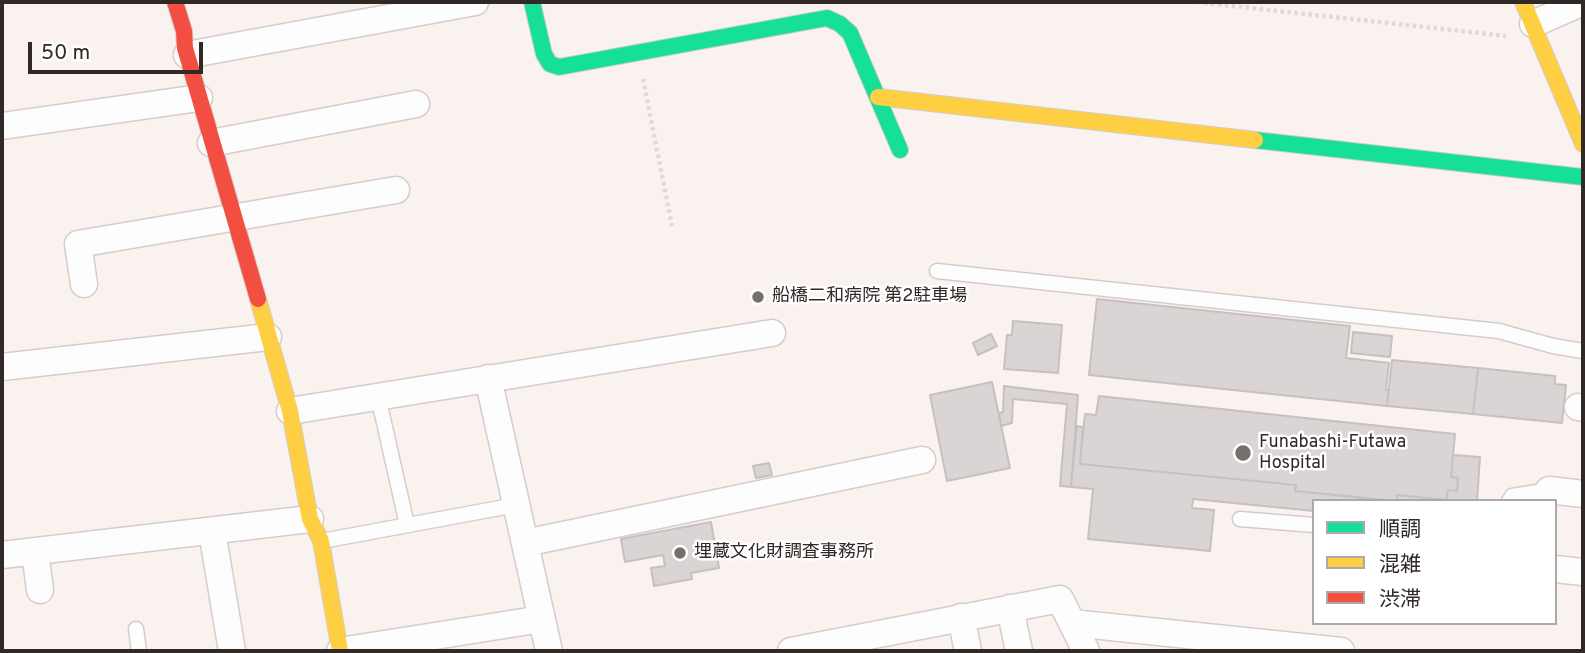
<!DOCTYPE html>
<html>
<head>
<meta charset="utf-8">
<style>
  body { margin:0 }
  #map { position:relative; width:1585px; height:653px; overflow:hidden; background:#f9f2ef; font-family:Overpass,"Noto Sans JP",sans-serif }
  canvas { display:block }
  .frame { position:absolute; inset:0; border:4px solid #312926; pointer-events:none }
  .legend { position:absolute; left:1312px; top:499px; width:245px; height:126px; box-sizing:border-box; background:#fff; border:2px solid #ada9a8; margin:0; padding:9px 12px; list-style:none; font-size:21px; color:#312926 }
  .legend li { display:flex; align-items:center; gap:14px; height:35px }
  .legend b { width:35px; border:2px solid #ada9a8 }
  .scale { position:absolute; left:28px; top:42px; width:175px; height:32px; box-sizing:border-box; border:4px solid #312926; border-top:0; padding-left:9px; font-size:21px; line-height:24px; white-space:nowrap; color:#312926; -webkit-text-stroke:5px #fff; paint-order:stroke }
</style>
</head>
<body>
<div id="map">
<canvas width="1585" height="653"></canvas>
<div class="frame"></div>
<ul class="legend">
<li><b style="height:9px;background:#16e098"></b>順調</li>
<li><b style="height:9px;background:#ffcf43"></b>混雑</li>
<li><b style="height:9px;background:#f24e42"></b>渋滞</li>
</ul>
<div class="scale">50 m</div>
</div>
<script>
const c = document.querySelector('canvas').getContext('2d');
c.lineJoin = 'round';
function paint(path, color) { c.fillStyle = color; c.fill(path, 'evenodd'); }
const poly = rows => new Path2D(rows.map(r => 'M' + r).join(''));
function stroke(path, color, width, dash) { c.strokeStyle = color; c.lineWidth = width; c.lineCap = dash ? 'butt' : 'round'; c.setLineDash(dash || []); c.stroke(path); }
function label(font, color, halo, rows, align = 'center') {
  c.font = font + ' Overpass,"Noto Sans JP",sans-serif'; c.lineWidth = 5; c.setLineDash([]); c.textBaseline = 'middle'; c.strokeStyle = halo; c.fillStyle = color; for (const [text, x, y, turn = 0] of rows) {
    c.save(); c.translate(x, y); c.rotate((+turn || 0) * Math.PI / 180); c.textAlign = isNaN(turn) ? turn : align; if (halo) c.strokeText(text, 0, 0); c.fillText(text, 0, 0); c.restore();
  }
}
const building = poly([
  [1097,299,1350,326,1346,358,1389,363,1386,390,1389,390,1387,406,1089,375,1097,299],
  [1013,321,1062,325,1058,373,1004,369,1007,335,1012,335,1013,321],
  [1353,332,1392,336,1390,357,1351,353,1353,332],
  [991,334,997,346,978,355,973,343,991,334],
  [1392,360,1478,368,1473,414,1387,406,1392,360],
  [1478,368,1555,376,1555,384,1566,385,1562,423,1473,414,1478,368],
  [992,382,1010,468,947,481,930,395,992,382],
  [1004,386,1078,395,1071,487,1060,486,1067,404,1013,399,1012,423,1001,426,999,413,1003,412,1004,386],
  [1099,396,1455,434,1451,477,1458,478,1457,491,1448,490,1446,500,1397,495,1396,501,1391,501,1295,491,1296,485,1080,464,1085,414,1096,415,1099,396],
  [1077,426,1083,427,1080,464,1296,485,1295,491,1358,497,1357,501,1314,501,1314,511,1193,499,1192,508,1214,510,1210,551,1088,539,1093,489,1071,487,1077,426],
  [1453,455,1480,457,1477,501,1396,501,1397,495,1446,500,1448,490,1457,491,1458,478,1451,477,1453,455],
  [769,463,772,475,756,478,753,466,769,463],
  [1358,497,1391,501,1357,501,1358,497],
  [711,522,719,568,691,573,692,579,654,586,651,568,665,566,663,555,625,562,621,539,711,522]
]);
paint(building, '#dad4d5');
stroke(building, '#c6c0c1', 2);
const lane = poly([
  [937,271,1499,331,1553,346,1583,351],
  [378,396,407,525],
  [1509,501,1512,496,1531,493],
  [1524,501,1531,493,1549,490],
  [1240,519,1314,525],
  [322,541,516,505],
  [136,629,139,651]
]);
const street = poly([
  [1533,24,1583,2],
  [187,55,475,2],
  [2,126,199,98],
  [211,143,416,104],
  [84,284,78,244,396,190],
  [2,367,268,337],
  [488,378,549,651],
  [1578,407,1583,408],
  [290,411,772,333],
  [1549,490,1583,494],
  [212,531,232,651],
  [525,543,922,460],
  [35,552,40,590],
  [2,555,310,519],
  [1555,569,1583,572],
  [1010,608,1019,651],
  [961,617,968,651],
  [1072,623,1341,651],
  [340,651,542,619],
  [791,651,1060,599,1086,651]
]);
const fast = poly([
  [532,2,544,54,550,64,559,67,827,18,840,24,850,33,900,150],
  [1255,140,1583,177]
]);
const slow = poly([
  [1523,2,1583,144],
  [878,97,1255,140],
  [258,299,290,411,310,519,321,541,340,651]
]);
const jam = poly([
  [175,2,184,31,185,48,258,299]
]);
stroke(lane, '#d4cdca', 17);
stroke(street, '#d4cdca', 29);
stroke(fast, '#d4cdca', 18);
stroke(slow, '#d4cdca', 18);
stroke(jam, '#d4cdca', 18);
stroke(poly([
  [1197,2,1506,36],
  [643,79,672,226]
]), '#dddada', 4.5, [3.5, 3.5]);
stroke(lane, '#fefdfd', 14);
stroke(street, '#fefdfd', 26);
stroke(fast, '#16e098', 16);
stroke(slow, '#ffcf43', 16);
stroke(jam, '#f24e42', 16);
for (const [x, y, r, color] of [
  [758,297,7,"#776f6c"],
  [1243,453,9,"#776f6c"],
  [680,553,7,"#776f6c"]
]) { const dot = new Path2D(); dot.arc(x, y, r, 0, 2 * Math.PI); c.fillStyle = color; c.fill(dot); stroke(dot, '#fff', 2.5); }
label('18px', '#312926', '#fff', [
  ["船橋二和病院 第2駐車場",772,297],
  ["Funabashi-Futawa",1259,443],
  ["Hospital",1259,464],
  ["埋蔵文化財調査事務所",694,553]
], 'left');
</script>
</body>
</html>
